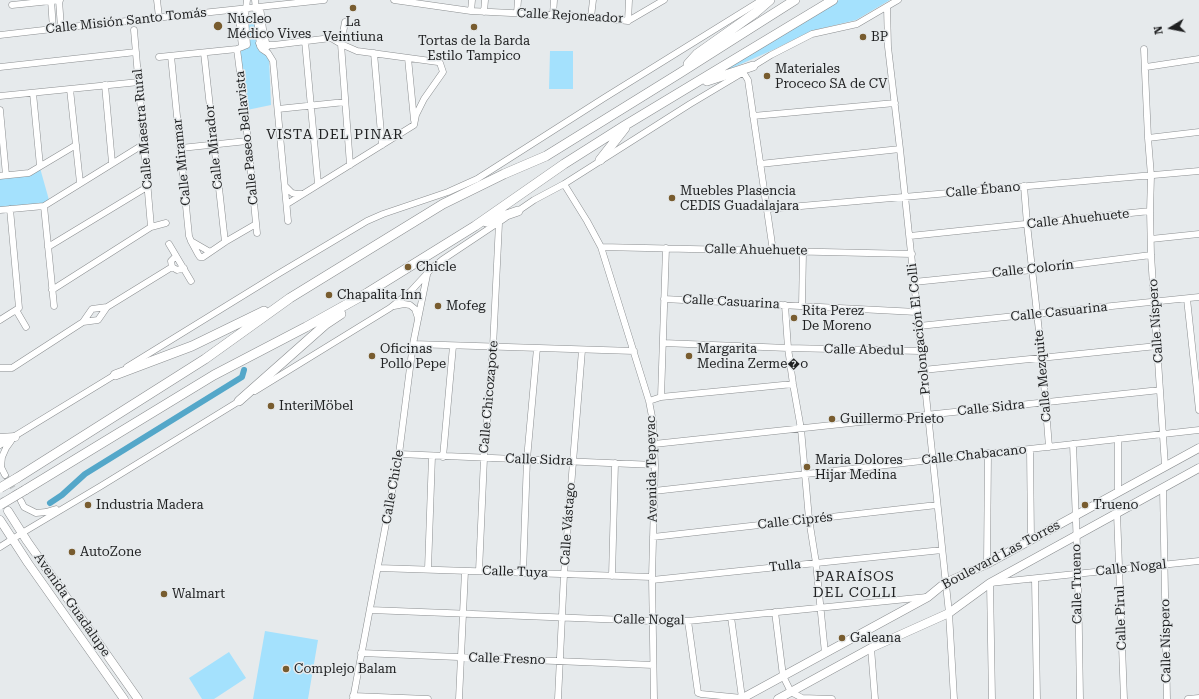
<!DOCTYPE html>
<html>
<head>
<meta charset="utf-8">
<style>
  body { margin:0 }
  #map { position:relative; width:1199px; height:699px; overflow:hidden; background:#e6eaec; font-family:"Roboto Serif",serif }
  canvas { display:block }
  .north { position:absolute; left:1151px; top:8px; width:40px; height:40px; -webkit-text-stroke:3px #e6eaec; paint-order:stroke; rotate:260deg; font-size:11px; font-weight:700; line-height:16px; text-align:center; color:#1f2021 }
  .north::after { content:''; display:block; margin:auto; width:14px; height:18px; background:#1f2021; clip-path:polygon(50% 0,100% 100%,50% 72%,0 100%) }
</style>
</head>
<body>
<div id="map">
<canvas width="1199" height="699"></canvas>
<div class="north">N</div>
</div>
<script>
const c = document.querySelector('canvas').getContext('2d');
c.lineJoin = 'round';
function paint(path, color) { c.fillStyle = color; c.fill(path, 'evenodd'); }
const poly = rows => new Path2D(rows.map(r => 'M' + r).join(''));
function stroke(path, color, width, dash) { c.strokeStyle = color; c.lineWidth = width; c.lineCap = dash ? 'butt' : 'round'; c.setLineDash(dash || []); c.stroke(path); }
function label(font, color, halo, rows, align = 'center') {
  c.font = font + ' "Roboto Serif",serif'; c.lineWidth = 3; c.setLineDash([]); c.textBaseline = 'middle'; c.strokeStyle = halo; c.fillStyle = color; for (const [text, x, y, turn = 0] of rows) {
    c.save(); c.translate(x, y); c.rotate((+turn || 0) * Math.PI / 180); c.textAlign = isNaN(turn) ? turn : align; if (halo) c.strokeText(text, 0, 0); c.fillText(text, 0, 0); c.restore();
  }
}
paint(poly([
  [839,0,890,0,856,20,811,31,775,49,714,76],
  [255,17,256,45,261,52,266,55,269,59,271,105,247,110,240,49,247,18],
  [550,51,573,51,573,89,549,89],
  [40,168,49,200,44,204,0,209,0,177],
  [265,631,318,640,308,699,253,699],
  [229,652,246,678,214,699,202,699,189,678]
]), '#a4e1fd');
stroke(poly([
  [50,503,62,495,85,474,242,377,244,370]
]), '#54a7c9', 6);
stroke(poly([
  [5,475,19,498]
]), '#bec2c3', 6, [6, 3]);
stroke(poly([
  [0,499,8,511]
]), '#bec2c3', 8, [8, 4]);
const minor = poly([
  [51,0,53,29],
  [59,0,61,28],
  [157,0,159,17],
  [255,0,260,46,262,49,268,53,273,61,288,221],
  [394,0,471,11,591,17,628,21,664,0],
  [12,5,60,0],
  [260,7,263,29,267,47],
  [887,7,888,47,900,149,949,613,954,699],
  [238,10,242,47],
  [471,11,472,0],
  [484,12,485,0],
  [517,13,518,0],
  [553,15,554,0],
  [591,17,593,0],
  [628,21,629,0],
  [345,22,341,44,350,165],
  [134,30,151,227],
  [0,35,61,28,324,0],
  [305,41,318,184],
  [259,43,267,45,274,45,331,38,341,44,357,51,438,62,440,63,443,72,424,99,416,115,414,125,287,204],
  [237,49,245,112,257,233],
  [1144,49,1148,138,1151,176,1150,211,1151,255,1165,466],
  [204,53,225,242],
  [374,53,382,145],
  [171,56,189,236,191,241,198,254,200,257,203,257,225,242,256,224],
  [159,57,237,49,247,45,245,17,247,0],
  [408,58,414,120],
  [0,67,136,52],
  [1146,67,1199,59],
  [750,68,771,55,812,34,857,24,898,0],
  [743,72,748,80,773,251],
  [105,85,112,163],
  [70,89,80,183],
  [33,93,40,166],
  [0,96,139,82],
  [278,109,345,102],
  [0,110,6,175],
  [753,116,895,103],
  [1148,138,1199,132],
  [181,148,247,141],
  [760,164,900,149],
  [0,176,29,173,76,145],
  [564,184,587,221,601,247,649,401,653,422,655,465,652,577,654,699],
  [285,186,292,193,297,194,302,194],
  [1024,186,1027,224,1042,358,1049,447],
  [44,206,54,306],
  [767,209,1199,171],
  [0,210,44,206,144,144],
  [515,213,534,200,564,184,690,104,742,73],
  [910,236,1150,211],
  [1151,239,1199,234],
  [191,241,210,252],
  [169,244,191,281],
  [48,247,147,187],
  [601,247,912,254],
  [176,256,171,261,172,267,177,270,184,268],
  [914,282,1032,270,1151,255],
  [52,290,151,227,166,223],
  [664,299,917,312],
  [1187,299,1199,410],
  [785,305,788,348,793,384,801,429,809,519,816,563,825,653],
  [394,306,404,304,410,305,415,309,418,318],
  [802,306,803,252],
  [16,310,26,327],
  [0,320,19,308,10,209],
  [83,322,98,320,107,307,172,267],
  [919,326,1199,297],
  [663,343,788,348,921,351],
  [413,344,634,351],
  [127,367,278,274,367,221,383,214,448,192,477,179,604,98,762,0],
  [0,368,12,368,83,322,92,309,107,307],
  [923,370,1157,346],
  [255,391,390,308,410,292,433,267,442,260,505,218],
  [661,397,793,384],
  [649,401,661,397,666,248],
  [1118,439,1118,492],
  [654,444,1160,390],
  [1073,444,1078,574,1080,699],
  [0,445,118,373],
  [1030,449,1031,540],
  [399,454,655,465],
  [443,457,453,346],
  [5,475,1,467,2,457,6,448,11,441],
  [1163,488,1167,699],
  [654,491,1199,430],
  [21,501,24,507,36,513,46,512,56,509],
  [1117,513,1124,699],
  [653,537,937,505],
  [0,547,22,533,101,486,241,400],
  [987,564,988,453],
  [378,568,652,577],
  [428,569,432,456],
  [479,571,484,458,493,347,499,223],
  [523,573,527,459,537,348],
  [612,576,615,463],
  [1035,579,1037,699],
  [652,580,942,550],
  [370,610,652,621,688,621,927,597],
  [775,612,783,676,791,692,802,698,832,699],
  [688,621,698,693,701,694,742,698,731,617],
  [871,648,875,699],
  [361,653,653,665],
  [353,696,428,699],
  [353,699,399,454,413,344,427,275],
  [459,699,465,571],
  [558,699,564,574,582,350],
  [992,699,990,583,1199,561],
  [1188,699,1199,698]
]);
const major = poly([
  [0,438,15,437],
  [8,511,27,541,138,699],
  [0,520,28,563,124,699],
  [741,699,928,597,945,583,987,564,1199,448],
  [778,699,871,648,949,613,990,583,1199,468]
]);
const highway = poly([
  [688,64,697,54,755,13,770,0],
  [707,81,753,66],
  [600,160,625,128],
  [486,222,518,211],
  [115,375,192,346,264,311],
  [239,401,326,324,341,314],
  [17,478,205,359,290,298,443,204,504,174,546,156,680,73,795,0],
  [25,490,214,375,306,327,367,293,475,226,564,164,624,126,833,0]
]);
stroke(minor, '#8b8e90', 7);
stroke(major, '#8b8e90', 9);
stroke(highway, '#8b8e90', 10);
stroke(minor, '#fff', 6);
stroke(major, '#fff', 8);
stroke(highway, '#fff', 9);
const highwayBridge = poly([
  [0,488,17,478],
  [0,505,25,490]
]);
stroke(highwayBridge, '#8b8e90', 10, []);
stroke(highwayBridge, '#fff', 9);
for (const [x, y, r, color] of [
  [353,8,4,"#785c2f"],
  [218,26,5,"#785c2f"],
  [474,27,4,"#785c2f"],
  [863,37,4,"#785c2f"],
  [767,76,4,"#785c2f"],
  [672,198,4,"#785c2f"],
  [408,267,4,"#785c2f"],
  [329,295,4,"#785c2f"],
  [438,306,4,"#785c2f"],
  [794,318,4,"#785c2f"],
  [372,356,4,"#785c2f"],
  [689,356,4,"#785c2f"],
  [271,406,4,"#785c2f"],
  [832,419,4,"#785c2f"],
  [807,467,4,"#785c2f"],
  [88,505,4,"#785c2f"],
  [1085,505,4,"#785c2f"],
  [72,552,4,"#785c2f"],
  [164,594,4,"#785c2f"],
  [842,638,4,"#785c2f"],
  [286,669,4,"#785c2f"]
]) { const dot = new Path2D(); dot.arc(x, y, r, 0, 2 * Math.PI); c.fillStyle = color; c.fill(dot); stroke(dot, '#e6eaec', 1.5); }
label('13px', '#1f2021', '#e6eaec', [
  ["Calle Rejoneador",570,16,3],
  ["Calle Misión Santo Tomás",126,21,-6],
  ["Calle Maestra Rural",143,129,-95],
  ["Calle Paseo Bellavista",247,138,-96],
  ["Calle Mirador",214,147,-96],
  ["Calle Miramar",182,162,-96],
  ["Calle Ébano",983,190,-5],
  ["Calle Ahuehuete",1078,219,-6],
  ["Calle Ahuehuete",756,250,1],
  ["Calle Colorín",1033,269,-6],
  ["Calle Casuarina",731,302,3],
  ["Calle Casuarina",1059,312,-6],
  ["Calle Níspero",1156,321,-94],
  ["Prolongación El Colli",919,329,-96],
  ["Calle Abedul",864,350,1],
  ["Calle Mezquite",1043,376,-95],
  ["Calle Chicozapote",489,397,-85],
  ["Calle Sidra",991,408,-6],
  ["Calle Chabacano",974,455,-6],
  ["Calle Sidra",539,460,2],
  ["Avenida Tepeyac",652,469,-91],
  ["Calle Chicle",393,487,-80],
  ["Calle Ciprés",795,521,-6],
  ["Calle Vástago",568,524,-86],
  ["Boulevard Las Torres",1001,555,-28],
  ["Tulla",785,566,-6],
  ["Calle Nogal",1131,568,-6],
  ["Calle Tuya",515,572,2],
  ["Calle Trueno",1077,584,-91],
  ["Avenida Guadalupe",72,605,55],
  ["Calle Pirul",1121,618,-92],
  ["Calle Nogal",649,620,1],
  ["Calle Níspero",1166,641,-91],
  ["Calle Fresno",507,659,2]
]);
label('13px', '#1f2021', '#e6eaec', [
  ["Núcleo",227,19],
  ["Médico Vives",227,34],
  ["La",353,22,"center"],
  ["Veintiuna",353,37,"center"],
  ["BP",871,37],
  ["Tortas de la Barda",474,41,"center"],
  ["Estilo Tampico",474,56,"center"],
  ["Materiales",775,69],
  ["Proceco SA de CV",775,84],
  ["Muebles Plasencia",680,191],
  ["CEDIS Guadalajara",680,206],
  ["Chicle",416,267],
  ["Chapalita Inn",337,295],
  ["Mofeg",446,306],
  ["Rita Perez",802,311],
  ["De Moreno",802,326],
  ["Oficinas",380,349],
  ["Pollo Pepe",380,364],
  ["Margarita",697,349],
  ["Medina Zerme�o",697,364],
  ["InteriMöbel",279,406],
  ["Guillermo Prieto",840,419],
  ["Maria Dolores",815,460],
  ["Hijar Medina",815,475],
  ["Industria Madera",96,505],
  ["Trueno",1093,505],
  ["AutoZone",80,552],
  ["Walmart",172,594],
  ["Galeana",850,638],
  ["Complejo Balam",294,669]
], 'left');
c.letterSpacing = '1px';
label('14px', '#1f2021', '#e6eaec', [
  ["VISTA DEL PINAR",335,135],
  ["PARAÍSOS",855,577],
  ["DEL COLLI",855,593]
]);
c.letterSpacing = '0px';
</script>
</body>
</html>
